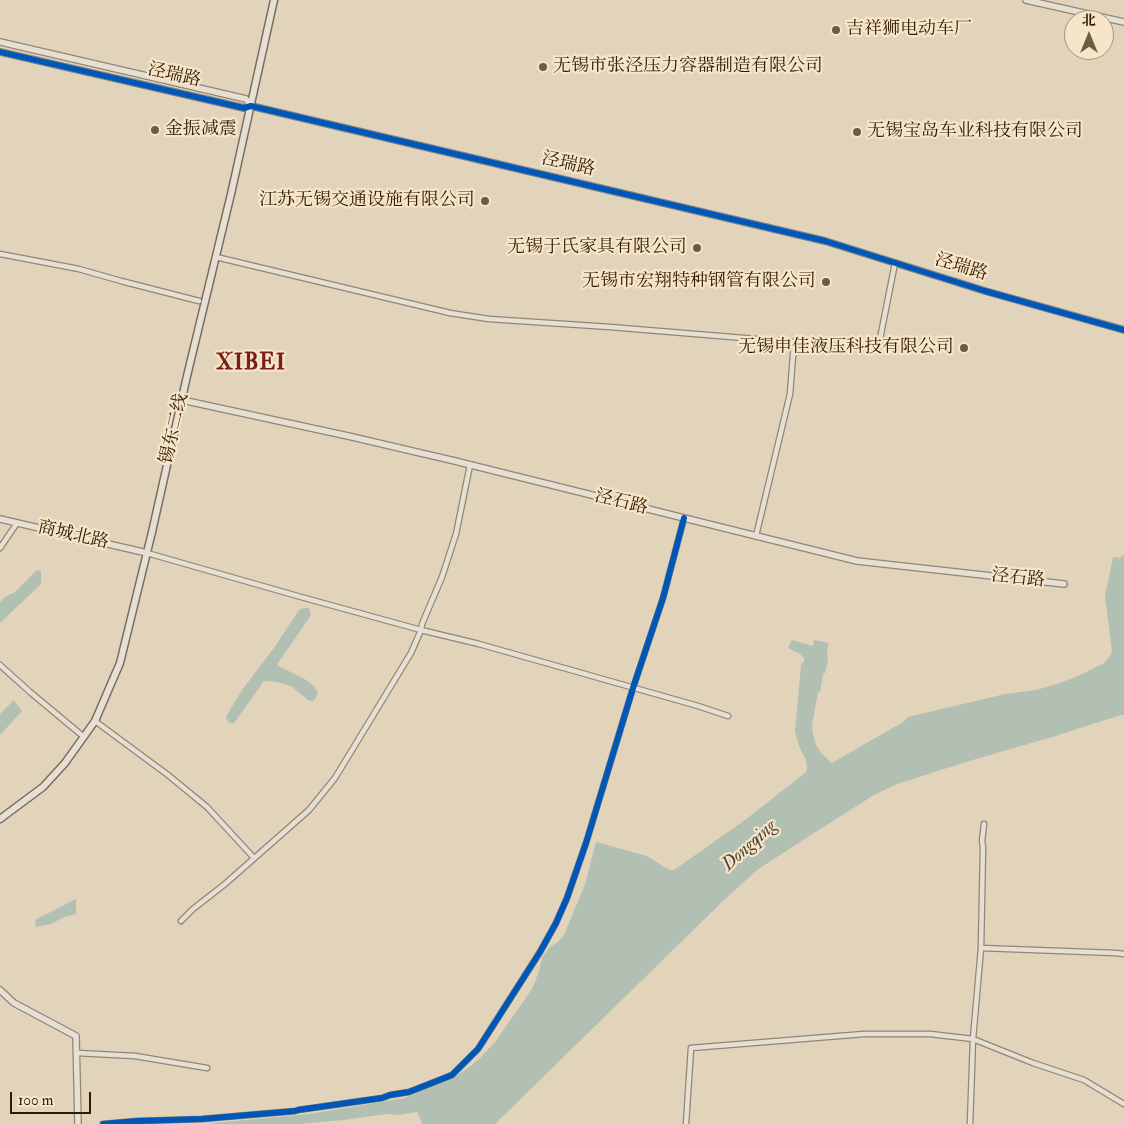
<!DOCTYPE html>
<html>
<head>
<meta charset="utf-8">
<style>
  body { margin:0 }
  #map { position:relative; width:1124px; height:1124px; overflow:hidden; background:#e2d3bb; font-family:"IM FELL Double Pica","Noto Serif SC",serif }
  canvas { display:block }
  .north { position:absolute; left:1064px; top:10px; width:50px; height:50px; box-sizing:border-box; background:#f6e5c9; border:1px solid #a7947a; border-radius:50%; rotate:0deg; font-size:14px; font-weight:700; line-height:20px; text-align:center; color:#301a03 }
  .north::after { content:''; display:block; margin:auto; width:18px; height:22px; background:#6e5b43; clip-path:polygon(50% 0,100% 100%,50% 72%,0 100%) }
  .scale { position:absolute; left:10px; top:1092px; width:81px; height:22px; box-sizing:border-box; border:2px solid #301a03; border-top:0; padding-left:6px; font-size:15px; line-height:18px; white-space:nowrap; color:#301a03; -webkit-text-stroke:4px #f6e5c9; paint-order:stroke }
</style>
</head>
<body>
<div id="map">
<canvas width="1124" height="1124"></canvas>
<div class="north">北</div>
<div class="scale">100 m</div>
</div>
<script>
const c = document.querySelector('canvas').getContext('2d');
c.lineJoin = 'round';
function paint(path, color) { c.fillStyle = color; c.fill(path, 'evenodd'); }
const poly = rows => new Path2D(rows.map(r => 'M' + r).join(''));
function stroke(path, color, width, dash) { c.strokeStyle = color; c.lineWidth = width; c.lineCap = dash ? 'butt' : 'round'; c.setLineDash(dash || []); c.stroke(path); }
function label(font, color, halo, rows, align = 'center') {
  c.font = font + ' "IM FELL Double Pica","Noto Serif SC",serif'; c.lineWidth = 4.5; c.setLineDash([]); c.textBaseline = 'middle'; c.strokeStyle = halo; c.fillStyle = color; for (const [text, x, y, turn = 0] of rows) {
    c.save(); c.translate(x, y); c.rotate((+turn || 0) * Math.PI / 180); c.textAlign = isNaN(turn) ? turn : align; if (halo) c.strokeText(text, 0, 0); c.fillText(text, 0, 0); c.restore();
  }
}
paint(poly([
  [1124,554,1124,715,1121,715,1052,737,966,762,897,784,874,795,806,838,757,870,722,902,495,1124,422,1124,418,1113,417,1112,400,1115,387,1114,343,1120,299,1124,203,1124,309,1114,405,1098,456,1076,472,1065,481,1057,495,1042,532,989,539,971,542,958,550,947,558,942,564,935,585,884,596,842,647,856,666,868,671,870,674,870,745,820,806,772,807,768,806,760,799,746,795,731,801,665,805,659,800,654,788,648,792,640,813,646,814,640,829,643,827,650,828,661,825,673,823,674,820,692,818,692,812,725,813,734,816,745,822,754,832,763,903,722,908,717,1005,694,1036,690,1057,684,1078,676,1104,663,1110,656,1112,651,1105,596,1113,557,1120,558],
  [37,570,41,571,41,584,0,623,0,603,5,597,15,592],
  [303,608,309,608,311,615,278,663,278,666,303,678,313,685,318,693,315,699,312,701,308,700,291,686,277,682,264,681,234,723,230,723,227,721,226,717,242,690,274,648,299,610],
  [14,700,22,711,0,735,0,714],
  [76,899,76,914,64,917,51,924,36,927,35,920]
]), '#b1c0b3');
const minor = poly([
  [0,254,79,269,121,281,199,301],
  [216,257,450,313,489,319,610,327,878,349,895,263],
  [756,536,790,394,794,342],
  [0,548,17,523],
  [147,553,301,597,421,630,479,644,698,706,728,716],
  [0,665,30,692,84,737],
  [95,721,168,775,207,807,254,858],
  [181,921,193,909,225,884,309,810,335,778,411,653,421,630,422,624,442,577,456,534,470,465],
  [981,948,1115,953,1124,954],
  [77,1053,135,1056,207,1068],
  [103,1124,137,1121,202,1119,295,1111,298,1110,382,1098,390,1095,409,1092,452,1075,478,1049,540,952,556,923,567,898,586,843,633,688,663,598,684,518],
  [686,1124,691,1048,864,1034,930,1034,973,1039,1033,1063,1084,1080,1124,1104],
  [970,1124,973,1039,981,948,983,847,982,841,984,824]
]);
const tertiary = poly([
  [1026,0,1124,22],
  [0,42,246,99,251,106],
  [0,52,244,108,251,106,825,241,985,291,1124,330],
  [182,400,348,436,455,461,857,561,1064,584],
  [0,519,147,553],
  [0,990,14,1003,76,1036,78,1124]
]);
const secondary = poly([
  [0,819,43,787,65,763,95,721,120,663,152,532,187,376,231,194,274,0]
]);
stroke(minor, '#918676', 7);
stroke(tertiary, '#918676', 8);
stroke(secondary, '#786d5e', 9);
stroke(minor, '#e6dfd4', 4.5);
stroke(tertiary, '#e6dfd4', 5.5);
stroke(secondary, '#e6dfd4', 6);
stroke(poly([
  [0,52,244,108,251,106,825,241,985,291,1124,330],
  [103,1124,137,1121,202,1119,295,1111,298,1110,382,1098,390,1095,409,1092,452,1075,478,1049,540,952,556,923,567,898,586,843,633,688,663,598,684,518]
]), '#0057b8', 6);
for (const [x, y, r, color] of [
  [836,30,5,"#6e5b43"],
  [543,67,5,"#6e5b43"],
  [155,130,5,"#6e5b43"],
  [857,132,5,"#6e5b43"],
  [485,201,5,"#6e5b43"],
  [697,248,5,"#6e5b43"],
  [826,282,5,"#6e5b43"],
  [964,348,5,"#6e5b43"]
]) { const dot = new Path2D(); dot.arc(x, y, r, 0, 2 * Math.PI); c.fillStyle = color; c.fill(dot); stroke(dot, '#f6e5c9', 2); }
label('18px', '#301a03', '#f6e5c9', [
  ["吉祥狮电动车厂",846,30],
  ["无锡市张泾压力容器制造有限公司",553,67],
  ["金振减震",165,130],
  ["无锡宝岛车业科技有限公司",867,132],
  ["江苏无锡交通设施有限公司",475,201,"right"],
  ["无锡于氏家具有限公司",687,248,"right"],
  ["无锡市宏翔特种钢管有限公司",816,282,"right"],
  ["无锡申佳液压科技有限公司",954,348,"right"]
], 'left');
label('18px', '#301a03', '#f6e5c9', [
  ["泾瑞路",174,76,13],
  ["泾瑞路",568,165,13],
  ["泾瑞路",961,268,17],
  ["锡东二线",175,429,-77],
  ["泾石路",621,503,14],
  ["商城北路",73,536,13],
  ["泾石路",1018,579,6]
]);
label('italic 19px', '#504937', '#f6e5c9', [
  ["Dongqing",750,846,-42]
]);
c.letterSpacing = '1px';
label('bold 22px', '#7a1f14', '#f6e5c9', [
  ["XIBEI",251,364]
]);
c.letterSpacing = '0px';
</script>
</body>
</html>
